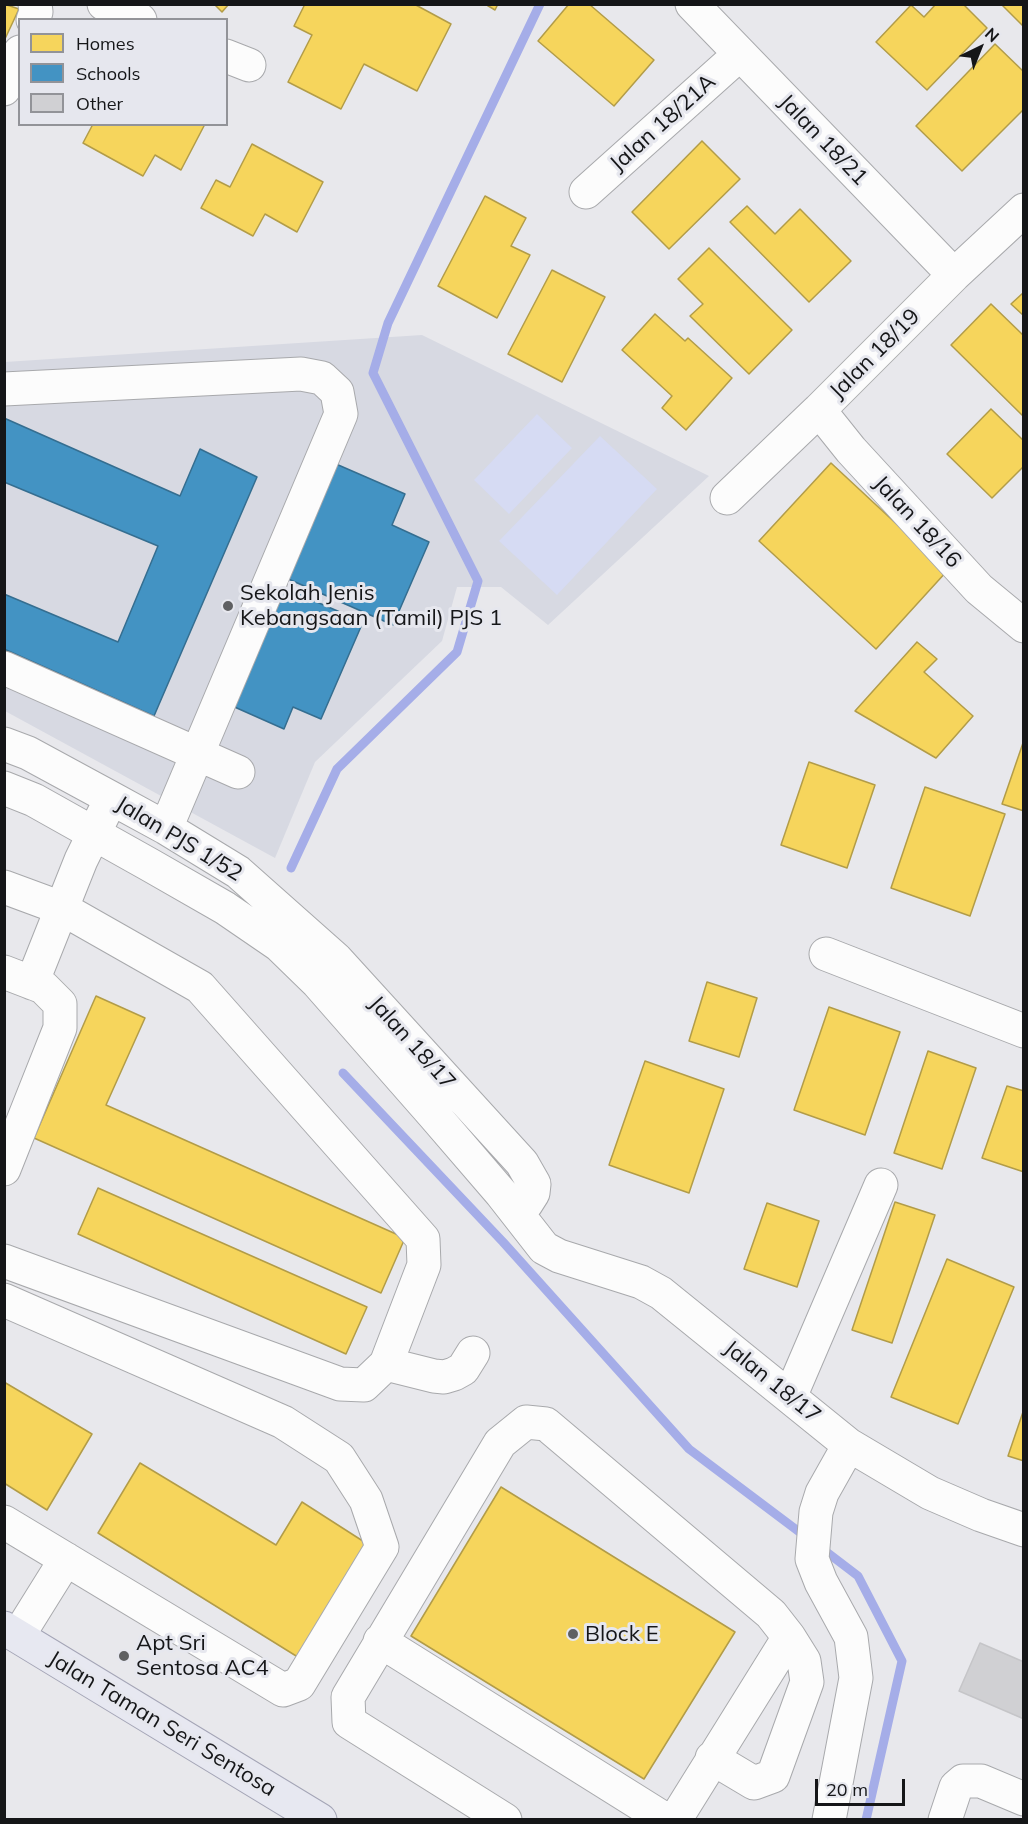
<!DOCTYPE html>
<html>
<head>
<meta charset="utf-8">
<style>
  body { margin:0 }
  #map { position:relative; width:1028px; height:1824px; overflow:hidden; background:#e8e8ec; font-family:Mulish,sans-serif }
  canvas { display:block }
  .frame { position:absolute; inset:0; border:6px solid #151618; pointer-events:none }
  .legend { position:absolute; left:18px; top:18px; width:210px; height:108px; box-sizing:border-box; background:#e6e7ee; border:2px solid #929398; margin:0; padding:8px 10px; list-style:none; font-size:18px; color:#151618 }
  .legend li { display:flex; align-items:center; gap:12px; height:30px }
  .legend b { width:30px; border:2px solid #929398 }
  .north { position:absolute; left:950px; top:18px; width:60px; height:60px; -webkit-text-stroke:4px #e6e7ee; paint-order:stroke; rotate:43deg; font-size:16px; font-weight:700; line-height:24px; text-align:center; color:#151618 }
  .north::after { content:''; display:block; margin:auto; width:21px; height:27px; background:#151618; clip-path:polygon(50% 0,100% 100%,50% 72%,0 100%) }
  .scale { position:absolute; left:815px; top:1779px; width:90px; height:27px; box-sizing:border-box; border:3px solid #151618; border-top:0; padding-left:8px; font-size:18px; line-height:21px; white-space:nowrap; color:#151618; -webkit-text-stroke:4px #e6e7ee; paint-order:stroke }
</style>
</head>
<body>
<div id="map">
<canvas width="1028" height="1824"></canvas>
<div class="frame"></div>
<ul class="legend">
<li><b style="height:16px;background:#f6d55c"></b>Homes</li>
<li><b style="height:16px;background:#4393c3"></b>Schools</li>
<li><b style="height:16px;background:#d0d0d3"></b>Other</li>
</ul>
<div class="north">N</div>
<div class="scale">20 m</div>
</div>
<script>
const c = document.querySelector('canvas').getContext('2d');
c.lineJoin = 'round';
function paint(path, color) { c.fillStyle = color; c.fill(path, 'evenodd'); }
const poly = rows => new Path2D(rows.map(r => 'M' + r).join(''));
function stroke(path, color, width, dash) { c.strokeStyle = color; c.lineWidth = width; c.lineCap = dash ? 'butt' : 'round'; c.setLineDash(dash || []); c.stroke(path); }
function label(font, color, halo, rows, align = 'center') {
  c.font = font + ' Mulish,sans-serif'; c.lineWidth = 6; c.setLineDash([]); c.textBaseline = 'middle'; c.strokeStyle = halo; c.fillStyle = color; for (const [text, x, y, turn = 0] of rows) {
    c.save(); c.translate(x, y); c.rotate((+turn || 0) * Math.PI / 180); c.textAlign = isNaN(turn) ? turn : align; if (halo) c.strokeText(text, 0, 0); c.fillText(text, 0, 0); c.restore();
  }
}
paint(poly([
  [422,335,709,476,548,625,501,587,457,587,442,641,315,762,275,858,5,711,5,362]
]), '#d7d9e2');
paint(poly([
  [537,414,572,448,509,514,474,480],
  [600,436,657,489,557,595,499,541]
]), '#d6dbf3');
const homes = poly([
  [4,4,19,9,4,41,4,4],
  [214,4,229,4,222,12,214,4],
  [305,4,414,4,451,24,417,91,364,64,341,109,288,82,312,35,294,26,305,4],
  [485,4,498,4,495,10,485,4],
  [569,4,589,4,654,60,614,106,538,41,569,4],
  [936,4,963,4,987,28,927,90,876,42,911,5,924,17,936,4],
  [1001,4,1024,4,1024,27,1001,4],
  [995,44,1024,72,1024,109,962,171,916,126,995,44],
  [93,124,205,124,181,170,155,155,143,176,83,143,93,124],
  [702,141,740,179,669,249,632,212,702,141],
  [252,144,323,182,297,232,265,214,253,236,201,208,216,180,230,187,252,144],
  [485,196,526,218,511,246,530,255,497,318,438,286,485,196],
  [747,206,775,234,800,209,851,261,809,302,730,222,747,206],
  [709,248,792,330,749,374,690,316,703,304,678,279,709,248],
  [552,270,605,297,562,382,508,354,552,270],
  [1024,292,1024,316,1011,304,1024,292],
  [991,304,1024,336,1024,417,951,345,991,304],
  [655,314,685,341,688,338,732,378,686,430,662,408,672,396,622,350,655,314],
  [991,409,1024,441,1024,466,992,498,947,454,991,409],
  [831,463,947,571,876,649,759,541,831,463],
  [917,642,937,659,924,672,973,716,936,758,855,711,917,642],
  [1024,740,1024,811,1002,804,1024,740],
  [809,762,875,785,847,868,781,845,809,762],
  [925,787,1005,814,970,916,891,888,925,787],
  [707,982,757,998,739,1057,689,1041,707,982],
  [96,996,145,1018,106,1105,405,1238,381,1293,34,1138,96,996],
  [829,1007,900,1032,865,1135,794,1110,829,1007],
  [928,1051,976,1068,942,1169,894,1153,928,1051],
  [645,1061,724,1089,689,1193,609,1165,645,1061],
  [1007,1086,1024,1091,1024,1172,982,1158,1007,1086],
  [98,1188,367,1307,346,1354,78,1234,98,1188],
  [895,1202,935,1215,892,1343,852,1330,895,1202],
  [767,1203,819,1221,797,1287,744,1269,767,1203],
  [947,1259,1014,1287,958,1424,891,1397,947,1259],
  [4,1382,92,1434,47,1510,4,1483,4,1382],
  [1024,1409,1024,1461,1008,1456,1024,1409],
  [140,1463,276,1545,302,1502,369,1545,301,1659,98,1533,140,1463],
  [501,1487,735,1632,644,1779,411,1636,501,1487]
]);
paint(homes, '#f6d55c');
stroke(homes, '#b29c48', 1.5);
const schools = poly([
  [4,418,180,496,200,449,257,477,154,716,4,649,4,594,118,642,158,546,4,482,4,418],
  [336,464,405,494,392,525,429,542,393,625,286,578,336,464],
  [282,587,363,622,321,719,293,707,284,729,230,705,282,587]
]);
paint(schools, '#4393c3');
stroke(schools, '#356e90', 1.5);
stroke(poly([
  [291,868,337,769,457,652,478,581,373,373,388,323,540,4],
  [343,1073,503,1242,689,1449,806,1537],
  [820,1547,858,1576,902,1661,866,1820]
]), '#a5ade8', 9);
const building = poly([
  [980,1643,1024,1662,1024,1719,959,1691,980,1643]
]);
paint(building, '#d0d0d3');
stroke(building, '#c5c5c8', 1.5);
const minor = poly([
  [104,4,140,20],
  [692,4,954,275],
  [33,20,36,12,35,4],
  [226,56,249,65],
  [4,89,20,52],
  [586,192,740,54],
  [4,389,301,374,322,378,337,392,341,414,166,828],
  [819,410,851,450,979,589,1024,626],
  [727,498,819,410,954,275,1024,210],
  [4,668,238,772],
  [4,744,28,753,111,798,166,828,238,872,336,959,522,1163,534,1184,533,1193,526,1204,517,1212],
  [4,788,34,800,150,865,225,908,279,945,318,983,433,1114,501,1193,544,1248,559,1256,641,1282,661,1293,849,1445,930,1493,981,1515,1024,1530],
  [4,887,61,908,200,987,423,1239,424,1265,386,1364,364,1385,340,1384,4,1261],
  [826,954,1024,1031],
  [4,972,43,987,60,1004,60,1028,4,1169],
  [32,983,81,860,104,813],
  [4,1300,283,1422,339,1458,366,1500,382,1547,299,1684,283,1690,4,1522],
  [386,1364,434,1376,444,1377,454,1374,463,1369,473,1353],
  [790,1397,881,1185],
  [18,1636,66,1559],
  [380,1641,666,1820],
  [712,1758,754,1783,773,1776,807,1682,804,1661,789,1637],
  [505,1820,349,1722,348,1697,500,1443,526,1422,546,1424,771,1614,789,1637,675,1820],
  [829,1820,856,1678,851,1637,821,1582,812,1559,816,1512,822,1493,849,1445],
  [945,1820,956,1787,963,1781,981,1781,1024,1799]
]);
const major = poly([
  [4,1628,320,1820]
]);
stroke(minor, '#a8a9ac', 35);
stroke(major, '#a4a5b6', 35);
stroke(minor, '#fcfcfc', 33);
stroke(major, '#e7e8f1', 33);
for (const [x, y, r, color] of [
  [228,606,6,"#5f6062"],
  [573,1634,6,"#5f6062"],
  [124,1656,6,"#5f6062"]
]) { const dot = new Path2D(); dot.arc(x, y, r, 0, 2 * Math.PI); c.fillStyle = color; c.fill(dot); stroke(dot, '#e6e7ee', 2); }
label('22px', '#151618', '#e6e7ee', [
  ["Jalan 18/21A",663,123,-42],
  ["Jalan 18/21",823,140,46],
  ["Jalan 18/19",875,354,-45],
  ["Jalan 18/16",917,522,47],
  ["Jalan PJS 1/52",179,839,31],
  ["Jalan 18/17",412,1043,48],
  ["Jalan 18/17",772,1382,39],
  ["Jalan Taman Seri Sentosa",162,1724,31]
]);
label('22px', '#151618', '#e6e7ee', [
  ["Sekolah Jenis",240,593],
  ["Kebangsaan (Tamil) PJS 1",240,618],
  ["Block E",585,1634],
  ["Apt Sri",136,1643],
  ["Sentosa AC4",136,1668]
], 'left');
</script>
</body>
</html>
